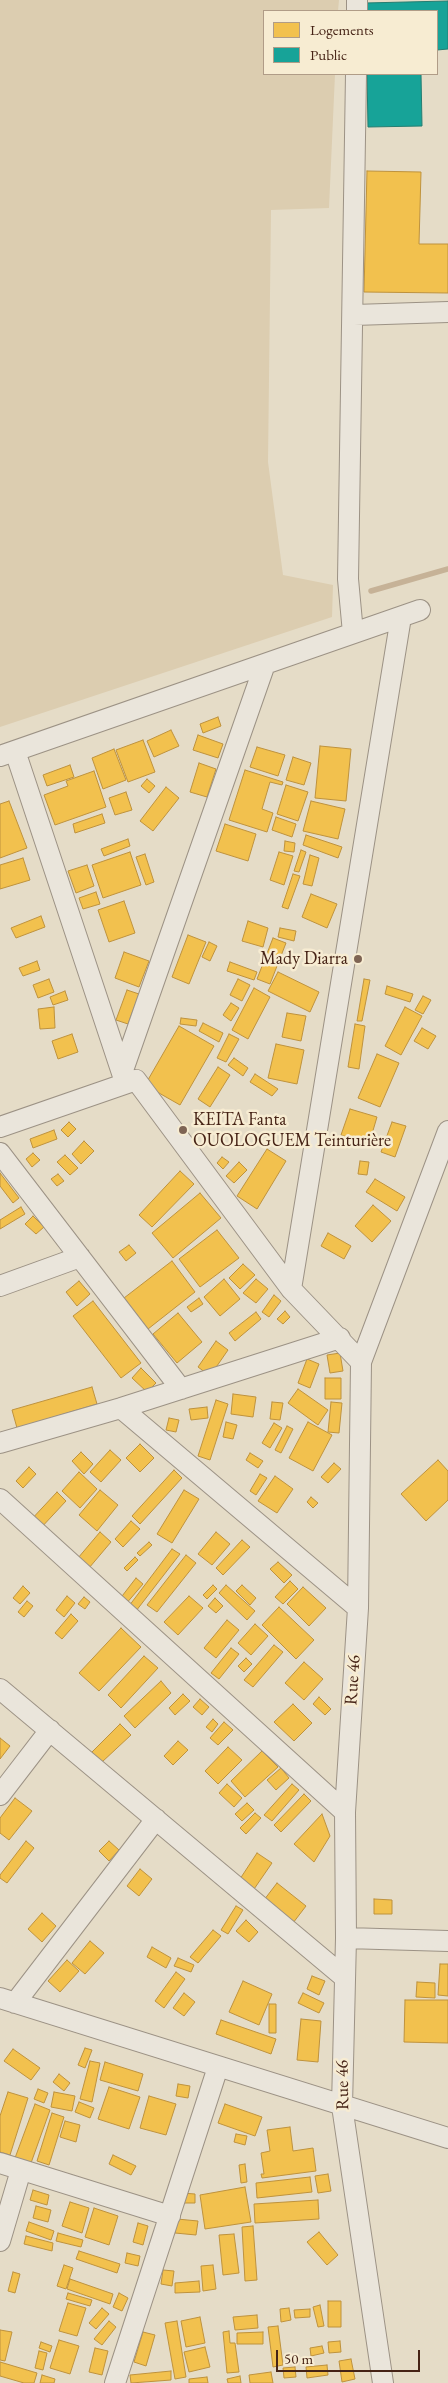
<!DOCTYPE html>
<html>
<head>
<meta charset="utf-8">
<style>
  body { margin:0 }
  #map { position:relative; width:448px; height:2383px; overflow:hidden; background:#e5dcc7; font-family:"EB Garamond",serif }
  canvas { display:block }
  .legend { position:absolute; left:263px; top:10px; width:175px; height:65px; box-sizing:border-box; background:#f7ecd2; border:1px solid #b09c87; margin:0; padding:6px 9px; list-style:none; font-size:15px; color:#462316 }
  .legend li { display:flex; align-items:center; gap:10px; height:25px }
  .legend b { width:25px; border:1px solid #b09c87 }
  .scale { position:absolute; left:276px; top:2350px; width:144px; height:22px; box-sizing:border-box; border:2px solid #462316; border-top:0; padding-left:6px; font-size:15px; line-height:18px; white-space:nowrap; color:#462316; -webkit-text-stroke:4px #f7ecd2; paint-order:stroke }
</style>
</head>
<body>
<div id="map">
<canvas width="448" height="2383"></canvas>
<ul class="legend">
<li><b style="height:14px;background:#f2c14e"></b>Logements</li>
<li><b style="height:14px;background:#17a398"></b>Public</li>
</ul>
<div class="scale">50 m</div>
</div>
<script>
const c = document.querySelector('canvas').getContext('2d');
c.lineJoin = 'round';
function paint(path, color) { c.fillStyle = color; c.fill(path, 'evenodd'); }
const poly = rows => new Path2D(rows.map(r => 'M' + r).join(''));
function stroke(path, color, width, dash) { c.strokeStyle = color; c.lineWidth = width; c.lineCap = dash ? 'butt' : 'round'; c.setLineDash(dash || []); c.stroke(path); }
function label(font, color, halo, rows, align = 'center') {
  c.font = font + ' "EB Garamond",serif'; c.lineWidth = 5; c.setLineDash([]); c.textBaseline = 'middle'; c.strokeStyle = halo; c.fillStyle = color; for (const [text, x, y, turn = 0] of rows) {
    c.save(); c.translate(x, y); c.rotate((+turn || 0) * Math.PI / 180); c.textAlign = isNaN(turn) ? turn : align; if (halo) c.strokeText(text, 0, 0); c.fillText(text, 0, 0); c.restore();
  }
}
paint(poly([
  [0,0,339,0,338,11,264,11,264,74,335,74,329,208,271,210,268,462,283,575,333,585,332,617,0,727]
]), '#dccdb0');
const homes = poly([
  [367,171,421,172,419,244,448,244,448,293,364,292,367,171],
  [218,717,221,726,203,733,200,724,218,717],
  [171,730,179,746,154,757,147,741,171,730],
  [198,735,223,744,218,758,193,750,198,735],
  [143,740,155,772,128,782,116,750,143,740],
  [320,746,351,749,346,801,315,798,320,746],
  [257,747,285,755,278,776,250,767,257,747],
  [114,749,126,780,103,789,92,758,114,749],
  [293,757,311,763,304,785,286,780,293,757],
  [199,763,216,769,207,797,190,792,199,763],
  [70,765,74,777,47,786,43,775,70,765],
  [245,770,283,782,282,785,270,782,262,809,273,813,267,832,229,820,245,770],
  [94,771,106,807,55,825,44,795,68,786,66,781,94,771],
  [147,779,155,786,149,793,141,786,147,779],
  [286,785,308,792,298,821,277,814,286,785],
  [166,787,179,798,153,831,140,821,166,787],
  [126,792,132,810,115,815,109,798,126,792],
  [9,801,27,848,0,858,0,804,9,801],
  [311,801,345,809,338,839,303,831,311,801],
  [102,814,105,823,75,833,73,824,102,814],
  [276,817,296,824,292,837,272,830,276,817],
  [225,824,256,834,248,861,216,851,225,824],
  [306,835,342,847,338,858,303,845,306,835],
  [128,839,130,846,104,856,101,849,128,839],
  [285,841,295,843,294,852,284,851,285,841],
  [301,850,306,852,299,872,294,871,301,850],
  [130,852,141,885,103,898,92,865,130,852],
  [279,852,293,856,284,885,270,880,279,852],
  [145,854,154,882,146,885,136,857,145,854],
  [310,855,319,858,312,886,303,884,310,855],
  [23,858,30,880,0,889,0,865,23,858],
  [87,865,94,886,76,893,68,871,87,865],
  [293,874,300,876,288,909,282,907,293,874],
  [96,892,100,904,83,909,79,898,96,892],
  [311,894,337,904,327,928,302,917,311,894],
  [124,901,135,933,109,942,98,910,124,901],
  [41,916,45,927,16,938,11,928,41,916],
  [248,921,268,928,263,947,242,941,248,921],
  [280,928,296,931,294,941,278,937,280,928],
  [188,935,206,942,189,984,172,977,188,935],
  [273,938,286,943,270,984,257,979,273,938],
  [209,942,217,946,210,961,202,957,209,942],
  [124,952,149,961,139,987,115,978,124,952],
  [37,961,40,970,23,976,19,968,37,961],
  [230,962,257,972,254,980,227,971,230,962],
  [278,972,319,992,310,1012,268,991,278,972],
  [49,979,54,992,38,998,33,985,49,979],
  [238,979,250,985,242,1001,230,995,238,979],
  [364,979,370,980,362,1021,357,1021,364,979],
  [387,986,413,994,410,1002,385,994,387,986],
  [254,988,270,997,248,1039,232,1030,254,988],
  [127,990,139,994,128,1024,116,1020,127,990],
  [65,991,68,1000,53,1005,50,997,65,991],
  [423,996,431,1000,423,1014,415,1010,423,996],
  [231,1003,239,1008,231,1021,223,1015,231,1003],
  [54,1007,55,1028,40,1029,38,1009,54,1007],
  [405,1007,422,1016,401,1055,385,1046,405,1007],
  [287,1013,306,1016,301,1041,282,1037,287,1013],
  [181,1018,197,1020,196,1026,180,1024,181,1018],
  [203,1023,223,1033,219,1042,199,1031,203,1023],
  [355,1024,365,1026,359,1069,348,1067,355,1024],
  [179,1026,214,1046,180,1105,145,1085,179,1026],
  [422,1028,436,1036,428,1049,414,1041,422,1028],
  [72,1034,78,1052,58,1059,52,1041,72,1034],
  [229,1034,239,1039,226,1062,217,1058,229,1034],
  [276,1044,304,1050,297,1084,268,1078,276,1044],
  [377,1054,399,1063,380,1107,358,1098,377,1054],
  [234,1058,248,1068,243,1076,228,1065,234,1058],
  [218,1067,230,1075,210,1107,198,1099,218,1067],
  [255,1074,278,1089,272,1096,250,1082,255,1074],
  [350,1109,377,1117,369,1144,341,1135,350,1109],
  [69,1122,76,1129,68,1137,61,1130,69,1122],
  [392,1122,406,1126,395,1157,381,1152,392,1122],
  [54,1130,57,1139,33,1148,30,1139,54,1130],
  [84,1141,94,1151,81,1164,72,1154,84,1141],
  [267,1149,286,1161,257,1209,237,1196,267,1149],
  [33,1153,40,1160,32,1167,26,1159,33,1153],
  [65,1155,78,1168,70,1175,57,1162,65,1155],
  [222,1157,229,1162,223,1169,217,1163,222,1157],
  [360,1161,369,1162,367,1175,358,1174,360,1161],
  [239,1162,247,1170,234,1183,226,1176,239,1162],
  [180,1171,194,1184,152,1227,139,1215,180,1171],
  [0,1173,19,1198,13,1203,0,1186,0,1173],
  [58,1174,64,1181,57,1186,51,1179,58,1174],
  [375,1179,405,1197,397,1211,366,1192,375,1179],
  [200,1193,221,1218,173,1258,152,1233,200,1193],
  [373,1205,391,1221,372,1242,355,1226,373,1205],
  [21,1207,25,1214,0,1229,0,1220,21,1207],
  [33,1216,44,1227,36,1234,25,1224,33,1216],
  [217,1230,239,1258,200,1287,179,1259,217,1230],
  [328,1233,351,1246,344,1259,321,1246,328,1233],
  [129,1245,136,1253,126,1261,119,1252,129,1245],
  [172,1261,195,1292,148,1329,124,1298,172,1261],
  [243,1264,255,1275,240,1289,229,1278,243,1264],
  [224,1279,240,1299,220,1316,204,1297,224,1279],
  [256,1279,268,1289,256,1303,243,1293,256,1279],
  [79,1281,90,1294,77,1306,66,1292,79,1281],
  [274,1295,281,1301,269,1317,262,1312,274,1295],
  [199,1298,203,1304,191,1312,187,1307,199,1298],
  [93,1301,141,1363,121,1378,73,1316,93,1301],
  [285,1311,290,1317,283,1324,277,1319,285,1311],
  [256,1312,261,1319,235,1341,229,1333,256,1312],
  [178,1313,202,1342,177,1363,153,1334,178,1313],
  [216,1341,228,1350,210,1376,198,1367,216,1341],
  [340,1353,343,1371,330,1373,327,1355,340,1353],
  [307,1359,319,1364,310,1388,298,1383,307,1359],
  [141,1368,156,1383,147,1392,132,1378,141,1368],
  [325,1378,341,1378,341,1399,325,1399,325,1378],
  [92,1387,97,1404,17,1428,12,1410,92,1387],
  [298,1389,328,1410,318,1425,288,1403,298,1389],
  [233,1394,256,1397,253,1417,231,1414,233,1394],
  [216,1400,228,1404,210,1460,198,1456,216,1400],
  [272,1402,283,1403,280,1420,270,1419,272,1402],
  [331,1402,342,1403,339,1433,328,1432,331,1402],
  [207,1407,208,1418,191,1420,189,1409,207,1407],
  [169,1418,179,1420,176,1432,166,1430,169,1418],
  [226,1422,237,1425,233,1439,223,1437,226,1422],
  [308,1422,332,1435,313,1471,289,1458,308,1422],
  [274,1423,282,1428,270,1448,262,1443,274,1423],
  [287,1426,293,1429,281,1453,275,1450,287,1426],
  [140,1444,154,1458,140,1472,126,1458,140,1444],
  [110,1450,121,1460,101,1482,90,1472,110,1450],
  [81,1452,93,1464,84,1474,72,1461,81,1452],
  [250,1453,263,1461,258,1468,246,1460,250,1453],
  [438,1460,448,1471,448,1500,426,1521,401,1494,438,1460],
  [334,1463,341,1469,328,1483,321,1477,334,1463],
  [29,1467,36,1474,23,1488,16,1481,29,1467],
  [174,1470,182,1478,140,1524,132,1516,174,1470],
  [79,1472,97,1489,80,1508,62,1491,79,1472],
  [260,1474,267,1478,256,1495,250,1491,260,1474],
  [275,1476,293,1489,277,1513,258,1501,275,1476],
  [100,1490,118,1505,97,1531,79,1515,100,1490],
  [184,1490,199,1499,172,1543,157,1534,184,1490],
  [57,1492,66,1501,39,1530,29,1522,57,1492],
  [311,1497,318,1503,313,1508,307,1502,311,1497],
  [131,1521,140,1529,123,1547,115,1539,131,1521],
  [100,1532,111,1542,89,1568,78,1558,100,1532],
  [216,1532,230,1544,212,1565,198,1554,216,1532],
  [242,1540,250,1547,223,1575,216,1568,242,1540],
  [149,1542,152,1545,140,1556,137,1553,149,1542],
  [172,1549,180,1554,136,1611,129,1606,172,1549],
  [186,1555,196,1563,157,1612,147,1605,186,1555],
  [135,1557,138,1560,127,1571,124,1568,135,1557],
  [278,1562,292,1575,284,1583,270,1569,278,1562],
  [136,1578,143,1584,125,1605,119,1600,136,1578],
  [290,1581,298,1589,283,1604,275,1597,290,1581],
  [213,1585,217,1589,207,1599,203,1595,213,1585],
  [226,1585,255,1611,247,1620,219,1593,226,1585],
  [242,1585,256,1598,250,1605,236,1591,242,1585],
  [23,1586,30,1593,20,1604,13,1598,23,1586],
  [303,1587,326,1608,309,1626,287,1604,303,1587],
  [67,1596,75,1603,64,1617,56,1610,67,1596],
  [189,1596,203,1608,178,1635,164,1622,189,1596],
  [84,1597,90,1602,85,1609,78,1604,84,1597],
  [215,1598,223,1606,216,1613,208,1606,215,1598],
  [27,1601,33,1606,24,1617,18,1612,27,1601],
  [279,1607,314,1640,296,1659,262,1625,279,1607],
  [71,1614,78,1621,62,1639,55,1633,71,1614],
  [227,1620,239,1630,216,1658,204,1648,227,1620],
  [255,1624,268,1636,251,1655,238,1643,255,1624],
  [121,1628,141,1647,99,1691,79,1673,121,1628],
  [274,1645,283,1652,253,1687,244,1680,274,1645],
  [231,1648,239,1654,219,1679,211,1673,231,1648],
  [144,1656,158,1668,121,1708,108,1695,144,1656],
  [246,1658,252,1664,244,1672,238,1666,246,1658],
  [304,1662,323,1679,304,1700,285,1683,304,1662],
  [161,1681,171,1693,135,1728,124,1716,161,1681],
  [183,1694,190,1701,175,1715,169,1708,183,1694],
  [319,1697,331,1709,325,1715,313,1704,319,1697],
  [200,1699,209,1707,202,1715,193,1707,200,1699],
  [293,1704,312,1723,294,1741,274,1722,293,1704],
  [213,1719,218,1724,212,1732,206,1727,213,1719],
  [224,1722,233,1730,218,1745,210,1738,224,1722],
  [120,1724,131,1735,102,1762,92,1752,120,1724],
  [0,1738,10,1746,0,1759,0,1738],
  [178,1741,188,1750,173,1765,164,1756,178,1741],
  [228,1747,242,1760,218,1784,205,1771,228,1747],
  [262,1751,278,1767,245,1797,231,1781,262,1751],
  [281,1768,289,1778,276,1790,267,1780,281,1768],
  [227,1784,242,1798,234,1807,219,1793,227,1784],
  [292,1784,299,1790,272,1821,264,1815,292,1784],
  [304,1794,311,1801,281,1832,274,1825,304,1794],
  [15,1798,32,1811,9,1840,0,1833,0,1818,15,1798],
  [247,1803,254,1810,242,1821,235,1814,247,1803],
  [255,1813,261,1818,246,1834,240,1828,255,1813],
  [322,1814,330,1836,314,1862,294,1844,322,1814],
  [26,1841,34,1848,7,1883,0,1878,0,1875,26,1841],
  [109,1841,119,1850,109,1861,99,1851,109,1841],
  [257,1853,272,1863,252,1892,238,1882,257,1853],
  [140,1869,152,1879,139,1896,127,1886,140,1869],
  [277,1883,306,1906,293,1923,264,1900,277,1883],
  [374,1899,392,1900,392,1914,374,1914,374,1899],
  [236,1906,243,1910,228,1934,221,1930,236,1906],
  [42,1913,56,1926,42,1942,28,1929,42,1913],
  [246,1920,258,1932,249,1942,236,1931,246,1920],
  [213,1930,221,1936,198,1963,190,1957,213,1930],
  [90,1941,104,1953,85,1974,72,1963,90,1941],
  [152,1947,171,1958,166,1968,147,1957,152,1947],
  [178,1958,194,1965,191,1972,174,1966,178,1958],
  [67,1960,79,1971,60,1992,48,1981,67,1960],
  [440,1964,448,1964,448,1996,438,1995,440,1964],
  [176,1972,185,1979,164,2008,155,2001,176,1972],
  [312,1976,325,1981,319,1995,307,1989,312,1976],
  [243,1981,272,1994,259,2025,229,2012,243,1981],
  [417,1982,435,1983,435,1998,416,1997,417,1982],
  [184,1993,195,2002,184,2016,173,2008,184,1993],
  [303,1993,324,2003,319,2013,298,2003,303,1993],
  [405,2000,448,2000,448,2043,404,2042,405,2000],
  [269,2004,276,2004,276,2033,269,2033,269,2004],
  [301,2019,321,2021,318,2062,297,2060,301,2019],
  [221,2020,276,2039,271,2054,216,2034,221,2020],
  [85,2048,92,2050,85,2068,78,2065,85,2048],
  [13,2049,40,2068,31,2080,4,2061,13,2049],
  [90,2061,100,2063,92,2102,80,2099,90,2061],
  [105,2062,143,2074,138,2091,100,2080,105,2062],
  [59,2074,70,2083,64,2091,53,2082,59,2074],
  [178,2084,190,2086,188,2098,176,2096,178,2084],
  [109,2087,140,2097,129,2129,98,2119,109,2087],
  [38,2089,48,2093,44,2103,34,2099,38,2089],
  [8,2092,28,2098,10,2155,0,2152,0,2116,8,2092],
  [54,2092,75,2096,72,2111,51,2107,54,2092],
  [149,2096,176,2104,166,2135,140,2128,149,2096],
  [79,2102,94,2108,90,2118,75,2112,79,2102],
  [35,2104,50,2110,31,2163,15,2158,35,2104],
  [225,2104,262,2117,255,2136,218,2123,225,2104],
  [52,2113,64,2117,49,2165,37,2161,52,2113],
  [65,2121,80,2125,76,2142,60,2137,65,2121],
  [290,2127,293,2151,313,2148,316,2171,262,2178,261,2174,264,2174,261,2153,270,2151,267,2130,290,2127],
  [236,2134,247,2136,245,2145,234,2142,236,2134],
  [113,2155,136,2166,131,2175,109,2164,113,2155],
  [245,2164,247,2182,241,2183,239,2165,245,2164],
  [328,2174,331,2191,318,2193,315,2176,328,2174],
  [310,2177,312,2192,257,2198,256,2183,310,2177],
  [245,2187,251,2222,205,2229,200,2195,245,2187],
  [33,2190,49,2195,47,2205,30,2200,33,2190],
  [182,2193,195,2194,195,2203,182,2203,182,2193],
  [318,2200,319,2219,255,2223,254,2204,318,2200],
  [70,2202,89,2208,82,2233,62,2226,70,2202],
  [36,2206,51,2210,48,2222,33,2218,36,2206],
  [94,2208,118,2216,109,2245,85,2237,94,2208],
  [177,2219,198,2221,196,2235,175,2233,177,2219],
  [29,2222,54,2231,51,2240,26,2231,29,2222],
  [138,2223,148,2226,143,2245,133,2242,138,2223],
  [253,2226,257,2280,245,2281,242,2227,253,2226],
  [319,2232,338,2255,327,2265,307,2242,319,2232],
  [58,2233,83,2240,81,2247,56,2241,58,2233],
  [234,2234,239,2273,223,2275,219,2235,234,2234],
  [26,2236,53,2243,52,2251,24,2244,26,2236],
  [79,2251,120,2264,117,2273,76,2259,79,2251],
  [127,2253,140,2256,138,2266,125,2263,127,2253],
  [64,2265,73,2268,66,2289,57,2286,64,2265],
  [213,2265,216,2289,203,2291,201,2266,213,2265],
  [163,2270,174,2271,172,2286,161,2284,163,2270],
  [13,2272,20,2274,15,2293,8,2291,13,2272],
  [70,2279,113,2294,110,2304,67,2289,70,2279],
  [199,2281,200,2292,175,2293,175,2283,199,2281],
  [68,2293,92,2300,90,2306,66,2299,68,2293],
  [119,2293,128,2298,122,2311,113,2307,119,2293],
  [328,2301,341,2301,341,2327,328,2327,328,2301],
  [68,2303,86,2308,77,2336,59,2331,68,2303],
  [320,2305,324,2326,318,2327,313,2307,320,2305],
  [102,2308,109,2314,96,2329,89,2323,102,2308],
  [289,2308,291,2320,281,2322,280,2309,289,2308],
  [310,2309,310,2317,295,2318,294,2310,310,2309],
  [257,2315,258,2328,235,2330,233,2317,257,2315],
  [200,2317,205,2343,186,2347,181,2321,200,2317],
  [109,2321,116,2327,102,2345,94,2339,109,2321],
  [177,2321,186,2377,175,2379,165,2323,177,2321],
  [278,2326,283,2365,273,2367,268,2327,278,2326],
  [0,2330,12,2332,5,2361,0,2360,0,2330],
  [229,2331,230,2343,235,2343,239,2372,227,2373,223,2332,229,2331],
  [143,2332,155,2335,146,2366,134,2362,143,2332],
  [263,2332,263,2344,237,2344,237,2333,263,2332],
  [59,2340,79,2346,70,2374,50,2368,59,2340],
  [340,2341,341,2352,329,2353,328,2342,340,2341],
  [41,2342,52,2346,50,2352,39,2348,41,2342],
  [322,2346,324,2353,311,2356,310,2348,322,2346],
  [205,2347,210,2367,189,2372,184,2352,205,2347],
  [95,2348,108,2351,102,2375,89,2372,95,2348],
  [39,2351,47,2353,43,2370,35,2368,39,2351],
  [351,2359,355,2379,342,2382,339,2361,351,2359],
  [0,2362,37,2373,34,2383,24,2383,0,2376,0,2362],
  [327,2365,328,2375,307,2378,306,2367,327,2365],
  [295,2367,296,2377,284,2378,283,2368,295,2367],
  [171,2371,171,2380,131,2383,130,2375,171,2371],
  [271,2372,273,2383,250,2383,249,2375,271,2372],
  [42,2375,55,2379,54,2383,40,2383,42,2375],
  [240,2376,241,2383,228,2383,227,2379,240,2376],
  [207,2377,208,2383,189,2383,189,2379,207,2377]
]);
paint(homes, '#f2c14e');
stroke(homes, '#be923d', 1);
const public = poly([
  [448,1,448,49,437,50,437,11,365,11,365,3,448,1],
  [367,74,421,74,422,126,368,127,367,74]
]);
paint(public, '#17a398');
stroke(public, '#257d71', 1);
stroke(poly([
  [371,591,448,569]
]), '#c6b297', 5.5);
const minor = poly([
  [357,0,357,11],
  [354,315,448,312],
  [353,633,348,579,356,74],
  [15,751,123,1076],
  [0,756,420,610],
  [122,1073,265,664],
  [0,1127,136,1080,291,1289,361,1362],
  [0,1153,181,1389],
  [0,1286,80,1257],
  [291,1289,401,617],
  [121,1408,358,1608],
  [0,1443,121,1408,340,1338],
  [0,1499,345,1812],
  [0,1689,344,1977],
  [0,1795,50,1730],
  [346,1938,448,1941],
  [0,1998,448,2138],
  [15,2003,156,1819],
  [0,2163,170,2216],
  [0,2241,21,2170],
  [115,2383,218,2067],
  [383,2383,342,2106,346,1938,345,1812,358,1608,361,1362,448,1131]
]);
stroke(minor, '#9c9285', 22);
stroke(minor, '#eae5db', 20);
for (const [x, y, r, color] of [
  [358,959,5,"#7e6454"],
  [183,1130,5,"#7e6454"]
]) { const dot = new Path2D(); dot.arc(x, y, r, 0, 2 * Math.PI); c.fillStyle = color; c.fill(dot); stroke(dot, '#f7ecd2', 2); }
label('18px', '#462316', '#f7ecd2', [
  ["Mady Diarra",348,959],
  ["KEITA Fanta",193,1120,"left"],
  ["OUOLOGUEM Teinturière",193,1141,"left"]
], 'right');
label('18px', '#462316', '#f7ecd2', [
  ["Rue 46",353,1680,-86],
  ["Rue 46",343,2085,-91]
]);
</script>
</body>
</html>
